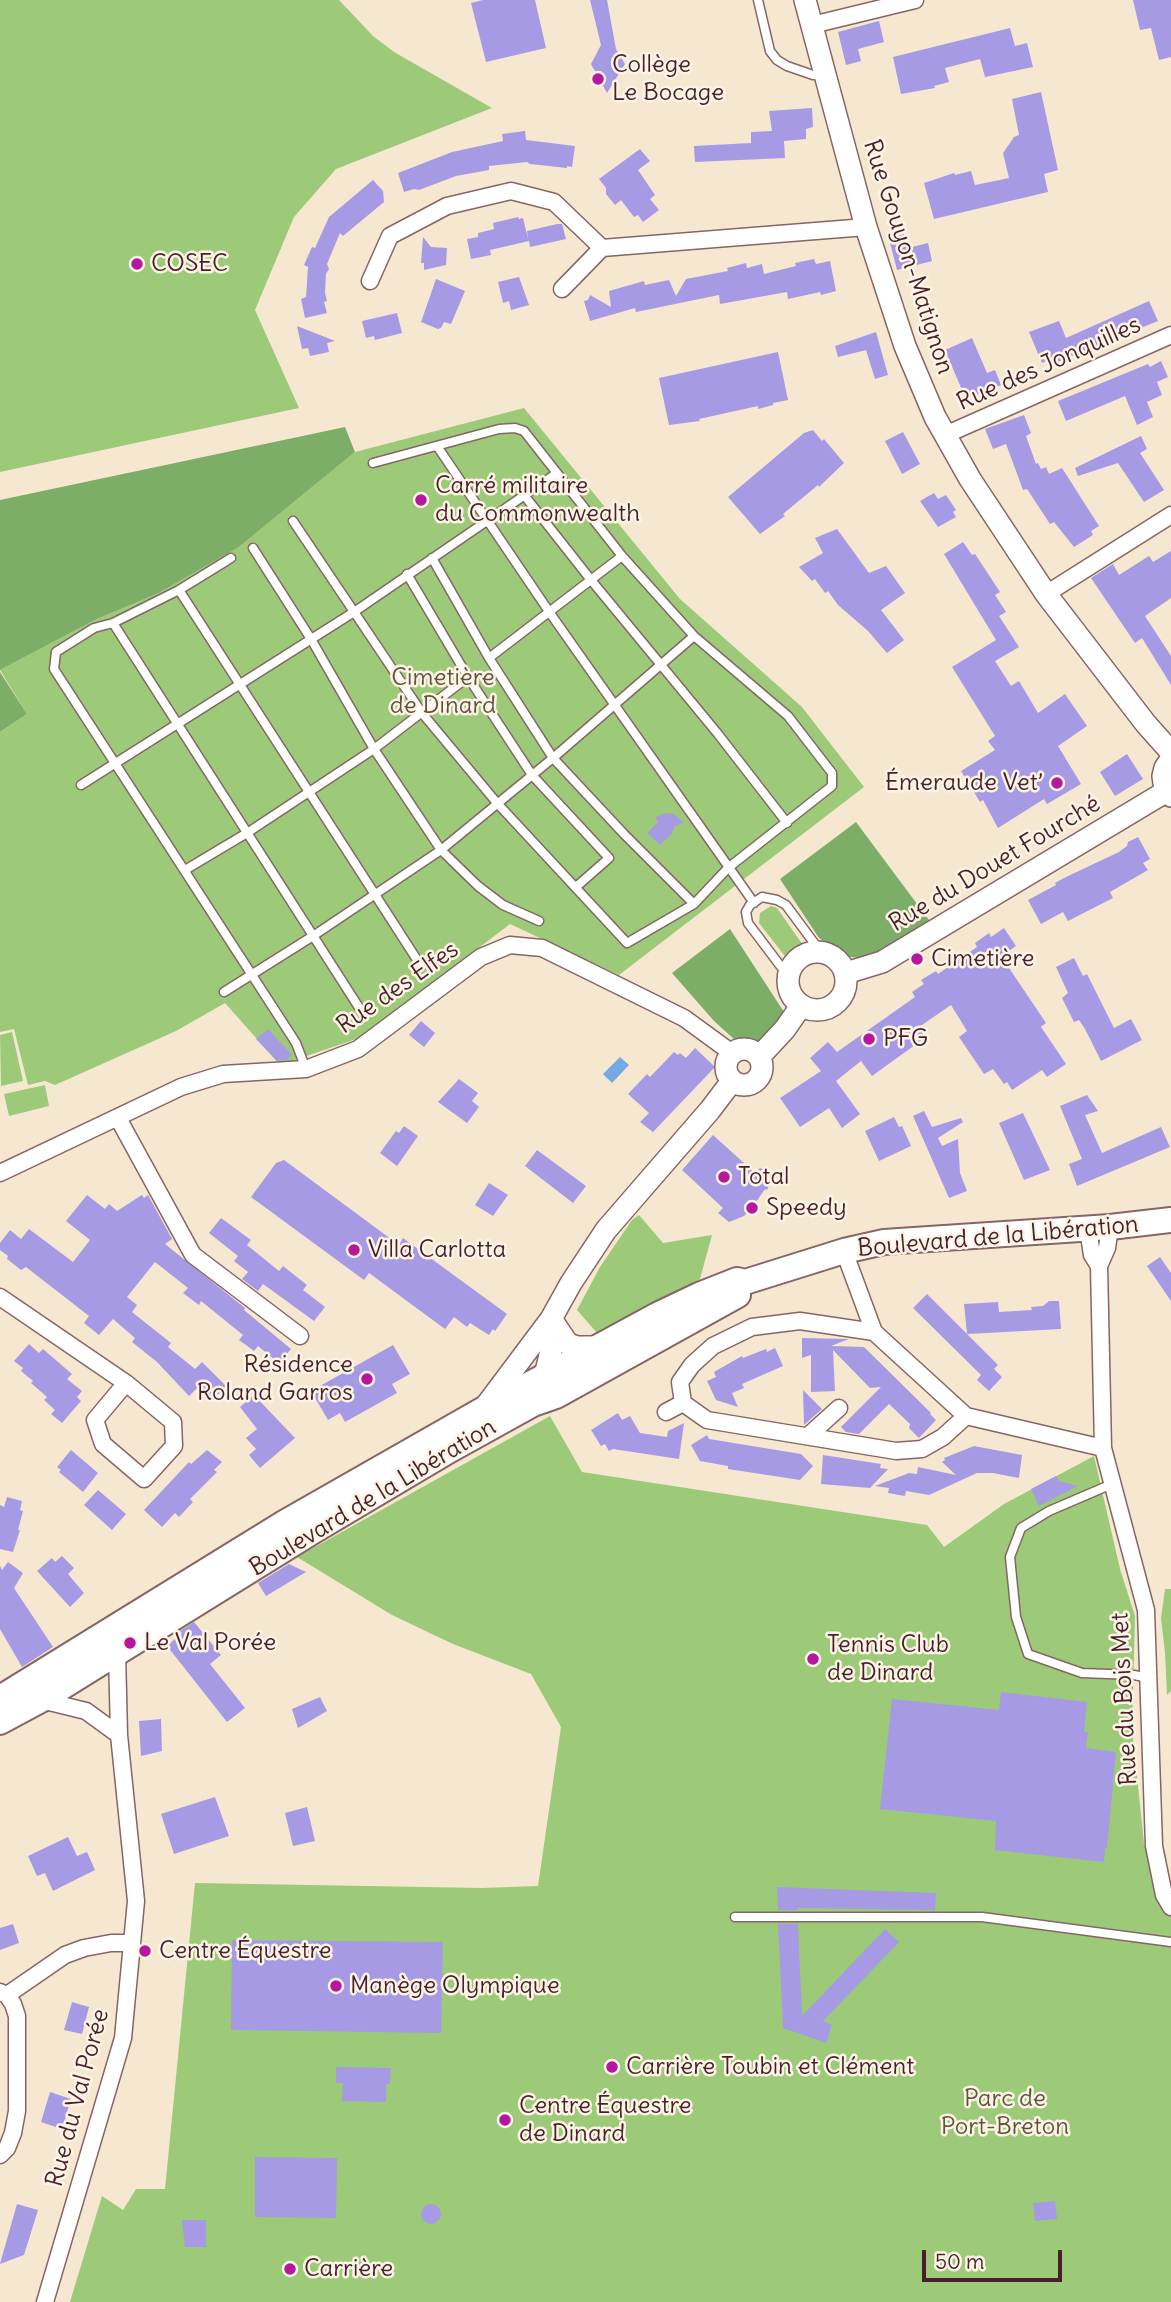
<!DOCTYPE html>
<html>
<head>
<meta charset="utf-8">
<style>
  body { margin:0 }
  #map { position:relative; width:1171px; height:2302px; overflow:hidden; background:#f6e8d0; font-family:Delius,sans-serif }
  canvas { display:block }
  .scale { position:absolute; left:922px; top:2250px; width:140px; height:32px; box-sizing:border-box; border:4px solid #4a1f2b; border-top:0; padding-left:9px; font-size:21px; line-height:24px; white-space:nowrap; color:#4a1f2b; -webkit-text-stroke:5px #fcf5e5; paint-order:stroke }
</style>
</head>
<body>
<div id="map">
<canvas width="1171" height="2302"></canvas>
<div class="scale">50 m</div>
</div>
<script>
const c = document.querySelector('canvas').getContext('2d');
c.lineJoin = 'round';
function paint(path, color) { c.fillStyle = color; c.fill(path, 'evenodd'); }
const poly = rows => new Path2D(rows.map(r => 'M' + r).join(''));
function stroke(path, color, width, dash) { c.strokeStyle = color; c.lineWidth = width; c.lineCap = dash ? 'butt' : 'round'; c.setLineDash(dash || []); c.stroke(path); }
function label(font, color, halo, rows, align = 'center') {
  c.font = font + ' Delius,sans-serif'; c.lineWidth = 5; c.setLineDash([]); c.textBaseline = 'middle'; c.strokeStyle = halo; c.fillStyle = color; for (const [text, x, y, turn = 0] of rows) {
    c.save(); c.translate(x, y); c.rotate((+turn || 0) * Math.PI / 180); c.textAlign = isNaN(turn) ? turn : align; if (halo) c.strokeText(text, 0, 0); c.fillText(text, 0, 0); c.restore();
  }
}
paint(poly([
  [0,0,339,0,373,36,394,52,492,108,336,169,294,217,255,310,299,408,0,472],
  [524,408,680,599,802,707,864,787,619,975,510,924,362,1037,280,1065,225,1003,176,1031,55,1085,45,1081,28,1085,14,1029,0,1032,0,732,27,714,0,670,97,619,159,593,239,547,355,452],
  [771,906,777,908,805,948,788,960,759,923,760,913],
  [12,1032,23,1081,1,1086,0,1035],
  [45,1085,49,1106,9,1116,4,1094],
  [639,1215,663,1243,712,1235,700,1279,691,1289,598,1334,577,1310,600,1267,632,1220],
  [550,1416,582,1472,927,1525,944,1547,1004,1504,1094,1456,1120,1569,1135,1616,1132,1729,1144,1843,1155,1887,1171,1888,1171,2302,70,2302,102,2196,123,2210,136,2189,165,2189,195,1883,482,1888,538,1886,561,1727,531,1674,453,1644,392,1615,297,1557],
  [1165,1589,1171,1589,1171,1691,1167,1695,1165,1653,1161,1618]
]), '#9cca78');
paint(poly([
  [345,427,355,452,239,547,159,593,97,619,0,670,0,500],
  [0,672,27,714,0,732],
  [856,822,929,920,903,940,866,959,844,956,819,938,780,879],
  [730,929,784,1012,759,1044,735,1040,714,1021,672,973]
]), '#7dae68');
paint(poly([
  [620,1057,629,1065,612,1083,603,1074]
]), '#74a9e1');
paint(poly([
  [483,0,535,0,546,48,486,62,471,3],
  [590,0,607,0,616,49,625,64,607,93,591,64,601,45],
  [1133,0,1171,0,1171,57,1159,60,1151,28,1140,30],
  [879,21,884,42,858,49,861,61,846,65,838,32],
  [1010,28,1015,46,1027,43,1033,67,985,77,980,59,945,68,949,82,934,86,935,88,901,94,893,57],
  [1041,92,1058,170,1044,174,1048,192,934,219,924,183,954,173,955,175,971,171,975,185,1009,178,1003,153,1014,137,1019,135,1012,99],
  [812,108,813,127,806,129,806,139,784,141,785,158,695,162,694,146,751,143,751,132,772,131,769,111],
  [525,131,526,140,575,146,572,167,567,166,567,168,530,164,527,162,489,166,489,170,456,176,419,190,414,189,404,192,398,173,452,152,503,141,502,134],
  [640,149,650,161,638,170,655,195,650,199,659,210,643,222,638,215,634,217,621,200,615,205,606,194,606,188,599,179],
  [373,180,383,191,384,202,343,236,340,233,327,264,329,269,326,274,325,293,327,301,324,302,327,313,305,318,301,299,306,297,308,267,304,265,312,247,315,248,329,217],
  [518,217,519,219,523,218,528,239,527,231,557,224,562,224,566,239,530,247,529,241,490,250,491,255,471,259,467,239,478,237,478,233,494,229,493,223],
  [904,234,908,248,928,243,932,261,897,270,889,239],
  [423,237,431,247,447,248,446,265,424,270,424,263,421,263],
  [814,259,816,264,830,261,836,291,821,295,820,292,788,299,787,292,720,304,719,295,636,312,635,308,590,321,584,301,588,300,590,295,611,307,609,291,644,281,645,285,669,280,676,296,686,279,728,271,727,268,746,263,747,268,762,264,764,274,796,266,795,263],
  [519,277,529,305,511,310,509,301,503,303,498,282],
  [436,279,465,291,451,324,444,322,441,328,438,329,421,322],
  [1149,301,1158,321,1053,364,1051,359,1042,363,1029,332,1059,321,1066,338],
  [397,313,402,333,375,340,374,336,366,338,362,321],
  [297,326,325,337,335,341,327,343,329,352,310,356,308,348,302,349],
  [876,332,888,375,875,379,866,350,838,357,835,346],
  [972,338,987,373,995,370,1001,385,977,395,976,393,965,397,945,350],
  [778,352,788,400,773,403,773,405,758,409,758,406,699,419,700,421,669,425,659,378],
  [1161,361,1168,377,1157,382,1162,395,1147,402,1153,417,1137,425,1125,396,1066,421,1058,401,1148,364,1150,367],
  [1024,415,1031,433,1026,436,1036,464,1038,463,1041,469,1046,467,1049,474,1062,468,1099,526,1091,531,1093,535,1074,547,1054,522,1050,524,1027,489,1023,490,1006,444,993,449,985,429],
  [813,430,822,441,824,439,844,463,819,487,818,485,783,514,785,516,760,534,728,497,804,433],
  [903,432,920,464,902,474,885,441],
  [1141,436,1147,449,1140,453,1164,490,1144,502,1118,463,1078,476,1075,468],
  [934,493,938,499,946,495,956,510,953,512,956,517,938,527,920,501],
  [837,529,869,573,886,566,905,593,881,610,904,640,887,653,868,631,838,605,828,591,825,593,815,579,812,581,799,567,823,553,815,538],
  [963,542,972,555,975,554,1000,592,995,595,1006,612,999,616,1019,647,995,661,1011,686,1019,681,1038,713,1065,694,1087,726,1058,746,1081,784,1047,804,1044,799,998,828,983,800,980,802,961,771,995,750,988,741,995,736,952,667,996,640,944,554],
  [1171,551,1171,598,1145,616,1171,656,1171,685,1142,638,1135,643,1091,578,1113,564,1119,575,1149,556,1153,562],
  [1127,754,1143,779,1115,796,1100,772],
  [667,813,673,814,684,822,674,827,672,833,660,845,647,833,658,822,655,817],
  [1138,837,1150,859,1143,863,1148,870,1110,892,1113,898,1068,921,1063,912,1041,924,1028,900,1056,885,1055,883,1066,877,1119,852,1127,846,1128,842],
  [1004,928,1016,946,1001,956,1046,1023,1041,1027,1066,1064,1047,1077,1042,1070,1012,1090,1007,1082,1004,1084,993,1069,984,1074,959,1037,967,1031,951,1005,919,1027,926,1037,872,1076,861,1061,836,1081,860,1114,842,1128,829,1108,800,1127,780,1098,821,1071,810,1058,828,1042,837,1052,915,997,912,992,924,984,921,980,936,971,938,974,977,947,975,943,989,933,991,937],
  [1074,958,1083,976,1087,974,1114,1028,1131,1019,1142,1040,1101,1061,1085,1029,1079,1020,1074,1022,1062,998,1068,993,1056,967],
  [421,1021,435,1033,424,1047,409,1035],
  [268,1029,292,1055,286,1060,276,1060,256,1039],
  [695,1048,715,1067,653,1132,640,1122,649,1113,628,1094,647,1074,650,1077,674,1052,678,1055,680,1053,686,1058],
  [459,1079,478,1093,472,1101,479,1107,467,1123,438,1102],
  [1087,1095,1098,1111,1085,1115,1102,1153,1161,1127,1170,1147,1077,1186,1069,1164,1082,1159,1060,1106],
  [924,1111,932,1127,961,1118,963,1122,938,1138,942,1146,958,1139,960,1173,967,1191,949,1198,913,1116],
  [1023,1113,1050,1170,1024,1180,999,1123],
  [894,1117,899,1127,902,1126,911,1146,879,1161,865,1131],
  [404,1126,418,1136,397,1166,380,1153,396,1131,399,1133],
  [713,1135,755,1173,760,1168,774,1175,767,1190,765,1189,752,1208,744,1216,729,1222,718,1213,723,1208,682,1170],
  [537,1150,586,1186,573,1203,525,1166],
  [284,1160,399,1245,403,1238,507,1314,495,1331,493,1329,489,1335,470,1323,467,1327,454,1317,445,1329,369,1273,364,1280,251,1197,276,1163],
  [489,1183,508,1195,493,1216,475,1205],
  [87,1195,105,1209,109,1204,117,1211,142,1195,144,1198,148,1195,172,1239,165,1244,245,1308,244,1310,291,1349,279,1363,258,1346,254,1351,239,1340,243,1335,201,1301,199,1305,183,1293,188,1288,155,1262,127,1297,137,1305,132,1312,171,1343,168,1347,195,1369,202,1362,226,1386,210,1403,196,1389,189,1396,157,1362,132,1342,135,1338,113,1319,99,1335,84,1323,89,1316,26,1267,21,1270,7,1259,8,1256,0,1250,0,1243,10,1230,21,1239,29,1229,73,1262,90,1240,66,1221],
  [221,1218,251,1240,247,1245,279,1271,283,1266,307,1285,303,1290,325,1307,314,1321,263,1284,258,1291,242,1279,248,1272,234,1261,238,1256,209,1233],
  [1160,1257,1171,1273,1171,1301,1147,1266],
  [927,1294,967,1334,964,1304,998,1302,999,1312,1032,1310,1031,1307,1043,1306,1049,1301,1059,1301,1061,1329,967,1334,998,1365,994,1369,1002,1377,989,1391,977,1380,981,1375,913,1308],
  [802,1338,847,1339,849,1339,831,1346,864,1347,931,1413,930,1414,936,1420,919,1438,909,1428,910,1424,889,1404,859,1434,846,1432,841,1427,881,1387,870,1388,833,1350,835,1391,811,1392,811,1355,802,1358],
  [29,1344,39,1353,43,1349,72,1374,67,1379,82,1391,77,1397,81,1401,62,1423,51,1414,55,1410,44,1400,47,1397,31,1383,33,1381,21,1371,23,1368,14,1361],
  [393,1345,410,1374,392,1384,397,1393,345,1422,340,1413,328,1420,311,1391],
  [775,1348,783,1366,742,1384,744,1388,732,1393,738,1407,716,1400,707,1381,716,1377,714,1372,742,1356,743,1358,766,1349,767,1352],
  [803,1390,822,1409,804,1425],
  [254,1395,295,1438,260,1468,249,1455,256,1449,246,1438,257,1429,240,1407],
  [618,1413,622,1420,630,1416,640,1433,667,1437,668,1431,684,1423,679,1459,613,1449,609,1451,605,1444,601,1446,591,1430],
  [707,1435,709,1439,801,1454,813,1466,800,1480,728,1469,728,1466,700,1461,691,1445],
  [974,1446,1022,1455,1019,1478,993,1473,977,1473,929,1495,906,1491,905,1496,888,1493,889,1488,875,1486,909,1473,917,1474,918,1467,956,1475,942,1462,945,1460,944,1458],
  [71,1450,98,1473,83,1492,59,1472,61,1470,57,1467],
  [207,1450,222,1462,214,1470,217,1472,190,1499,193,1502,179,1517,175,1513,162,1527,144,1510,189,1462,191,1464],
  [823,1455,881,1464,880,1468,888,1469,870,1488,821,1484],
  [1056,1476,1059,1481,1078,1486,1039,1506,1031,1489],
  [98,1490,126,1514,112,1530,84,1505],
  [7,1497,22,1501,20,1510,23,1511,18,1530,20,1530,13,1552,0,1549,0,1505,4,1507],
  [62,1556,74,1568,68,1574,84,1593,70,1607,37,1571,52,1558,55,1562],
  [8,1562,23,1573,14,1588,53,1647,22,1667,0,1629,0,1566,2,1570],
  [289,1564,306,1572,266,1596,258,1583],
  [194,1622,221,1655,210,1664,245,1708,227,1722,167,1646,182,1633,180,1631],
  [1001,1692,1087,1702,1084,1732,1088,1732,1086,1748,1116,1752,1107,1848,1105,1848,1104,1862,995,1850,996,1821,880,1809,892,1699,999,1710],
  [320,1697,327,1711,298,1728,292,1709],
  [161,1719,162,1751,141,1756,139,1721],
  [215,1797,229,1836,174,1854,161,1814],
  [307,1807,315,1841,293,1846,285,1813],
  [68,1837,77,1856,87,1852,95,1870,53,1891,45,1873,37,1876,28,1856],
  [777,1887,936,1893,935,1910,798,1908,798,1910,778,1910],
  [13,1924,19,1943,0,1950,0,1928],
  [778,1924,798,1924,802,2016,885,1929,899,1942,823,2021,832,2025,826,2043,783,2028],
  [232,1940,443,1942,441,2033,231,2030],
  [72,2002,89,2007,82,2034,64,2030],
  [336,2067,391,2068,390,2084,386,2084,386,2102,342,2101,343,2083,336,2083],
  [50,2092,71,2099,62,2129,41,2122],
  [255,2157,337,2158,336,2218,255,2217],
  [1055,2201,1057,2219,1035,2221,1033,2203],
  '421 2214a10 10 0 1 1 20 0a10 10 0 1 1-20 0Z',
  [17,2204,38,2210,24,2255,0,2264],
  [182,2220,206,2220,206,2247,185,2247]
]), '#a69ae5');
const service = poly([
  [758,0,770,51,777,60,787,66,813,75,822,75],
  [437,446,550,613,754,903],
  [524,495,591,580,718,734,787,823],
  [293,521,422,713,497,803,627,943,694,904,728,868,832,786,832,773,788,716,694,636,622,556,524,431,515,428,499,429,373,463],
  [253,548,311,639,374,749,441,850,478,886,503,905,539,921],
  [231,558,179,590,113,623,94,628,56,652,54,669,296,1043,306,1069],
  [432,558,489,658,553,758,624,834,694,904],
  [407,574,468,677,532,775,609,858,576,887],
  [179,590,421,966],
  [113,623,358,1006],
  [489,658,622,556],
  [81,785,354,612,557,473],
  [185,870,247,833,374,749,468,677],
  [788,976,748,923,746,912,750,905,762,897,777,900,786,905,820,951],
  [224,992,313,936,441,850,553,758,694,636],
  [1112,1484,1049,1511,1021,1528,1010,1557,1016,1617,1028,1654,1082,1673,1134,1675,1149,1678],
  [735,1917,982,1917,1171,1942]
]);
const minor = poly([
  [812,25,915,0],
  [370,281,390,236,447,206,511,191,554,202,602,248,866,227],
  [562,289,602,248],
  [945,435,1171,335],
  [1046,594,1171,515],
  [118,1118,193,1255,300,1336],
  [0,1173,181,1087,223,1074,306,1069,358,1049,481,957,510,945,542,948,684,1018,732,1053],
  [1110,1227,1107,1248,1099,1266,1103,1448,1146,1610,1154,1846,1164,1895,1171,1907],
  [1088,1229,1092,1255,1099,1266],
  [844,1251,874,1332,966,1416,1103,1448],
  [0,1297,126,1383,173,1422,174,1446,144,1479,103,1444,95,1420,126,1383],
  [874,1332,800,1321,752,1327,713,1346,692,1365,680,1382,683,1403,707,1420,896,1451,922,1449,943,1437,966,1416],
  [666,1412,683,1403],
  [808,1436,839,1408],
  [41,1700,86,1711,119,1735],
  [0,1992,7,1995,13,2004,17,2016,17,2111,13,2133,7,2148,0,2155],
  [7,1995,65,1955,84,1948,111,1943,132,1943],
  [45,2302,123,2038,136,1901,119,1735,117,1652]
]);
const secondary = poly([
  [805,0,866,227,905,346,935,417,970,479,1046,594,1146,724,1171,752],
  [1171,759,1165,768,1163,776,1164,783,1171,796],
  '788 981a29 29 0 1 1 58 0a29 29 0 1 1-58 0Z',
  [846,973,882,962,1167,791],
  '726 1067a18 18 0 1 1 36 0a18 18 0 1 1-36 0Z',
  [759,1057,785,1029,801,1006],
  [551,1319,568,1344,577,1347,601,1347],
  [543,1385,551,1350,551,1319],
  [485,1407,551,1319,571,1283,606,1230,710,1110,732,1081]
]);
const primary = poly([
  [0,1698,284,1523,484,1409,657,1315,699,1295,737,1280,745,1282,844,1251,884,1242,1110,1227,1171,1220],
  [0,1722,41,1700,315,1530,450,1450,533,1404,556,1396,738,1295]
]);
stroke(service, '#866565', 11);
stroke(minor, '#866565', 19);
stroke(secondary, '#866565', 24);
stroke(primary, '#866565', 28);
stroke(service, '#fff', 8);
stroke(minor, '#fff', 16);
stroke(secondary, '#fff', 21);
stroke(primary, '#fff', 24);
for (const [x, y, r, color] of [
  [598,79,7,"#b5179e"],
  [137,264,7,"#b5179e"],
  [421,500,7,"#b5179e"],
  [1057,783,7,"#b5179e"],
  [917,959,7,"#b5179e"],
  [869,1039,7,"#b5179e"],
  [724,1177,7,"#b5179e"],
  [752,1208,7,"#b5179e"],
  [354,1250,7,"#b5179e"],
  [367,1379,7,"#b5179e"],
  [130,1643,7,"#b5179e"],
  [813,1659,7,"#b5179e"],
  [145,1951,7,"#b5179e"],
  [336,1986,7,"#b5179e"],
  [612,2067,7,"#b5179e"],
  [505,2120,7,"#b5179e"],
  [290,2269,7,"#b5179e"]
]) { const dot = new Path2D(); dot.arc(x, y, r, 0, 2 * Math.PI); c.fillStyle = color; c.fill(dot); stroke(dot, '#fcf5e5', 2.5); }
label('24px', '#4a1f2b', '#fcf5e5', [
  ["Collège",612,65],
  ["Le Bocage",612,93],
  ["COSEC",151,264],
  ["Carré militaire",435,486],
  ["du Commonwealth",435,514],
  ["Émeraude Vet’",1043,783,"right"],
  ["Cimetière",931,959],
  ["PFG",883,1039],
  ["Total",738,1177],
  ["Speedy",766,1208],
  ["Villa Carlotta",368,1250],
  ["Résidence",353,1365,"right"],
  ["Roland Garros",353,1393,"right"],
  ["Le Val Porée",144,1643],
  ["Tennis Club",827,1645],
  ["de Dinard",827,1673],
  ["Centre Équestre",159,1951],
  ["Manège Olympique",350,1986],
  ["Carrière Toubin et Clément",626,2067],
  ["Centre Équestre",519,2106],
  ["de Dinard",519,2134],
  ["Carrière",304,2269]
], 'left');
label('24px', '#4a1f2b', '#fcf5e5', [
  ["Rue Gouyon-Matignon",908,257,72],
  ["Rue des Jonquilles",1049,364,-24],
  ["Rue du Douet Fourché",995,864,-31],
  ["Rue des Elfes",398,988,-35],
  ["Boulevard de la Libération",998,1237,-5],
  ["Boulevard de la Libération",373,1498,-31],
  ["Rue du Bois Met",1125,1699,-93],
  ["Rue du Val Porée",78,2098,-75]
]);
label('24px', '#635242', '#fcf5e5', [
  ["Cimetière",443,678],
  ["de Dinard",443,706],
  ["Parc de",1005,2099],
  ["Port-Breton",1005,2127]
]);
</script>
</body>
</html>
